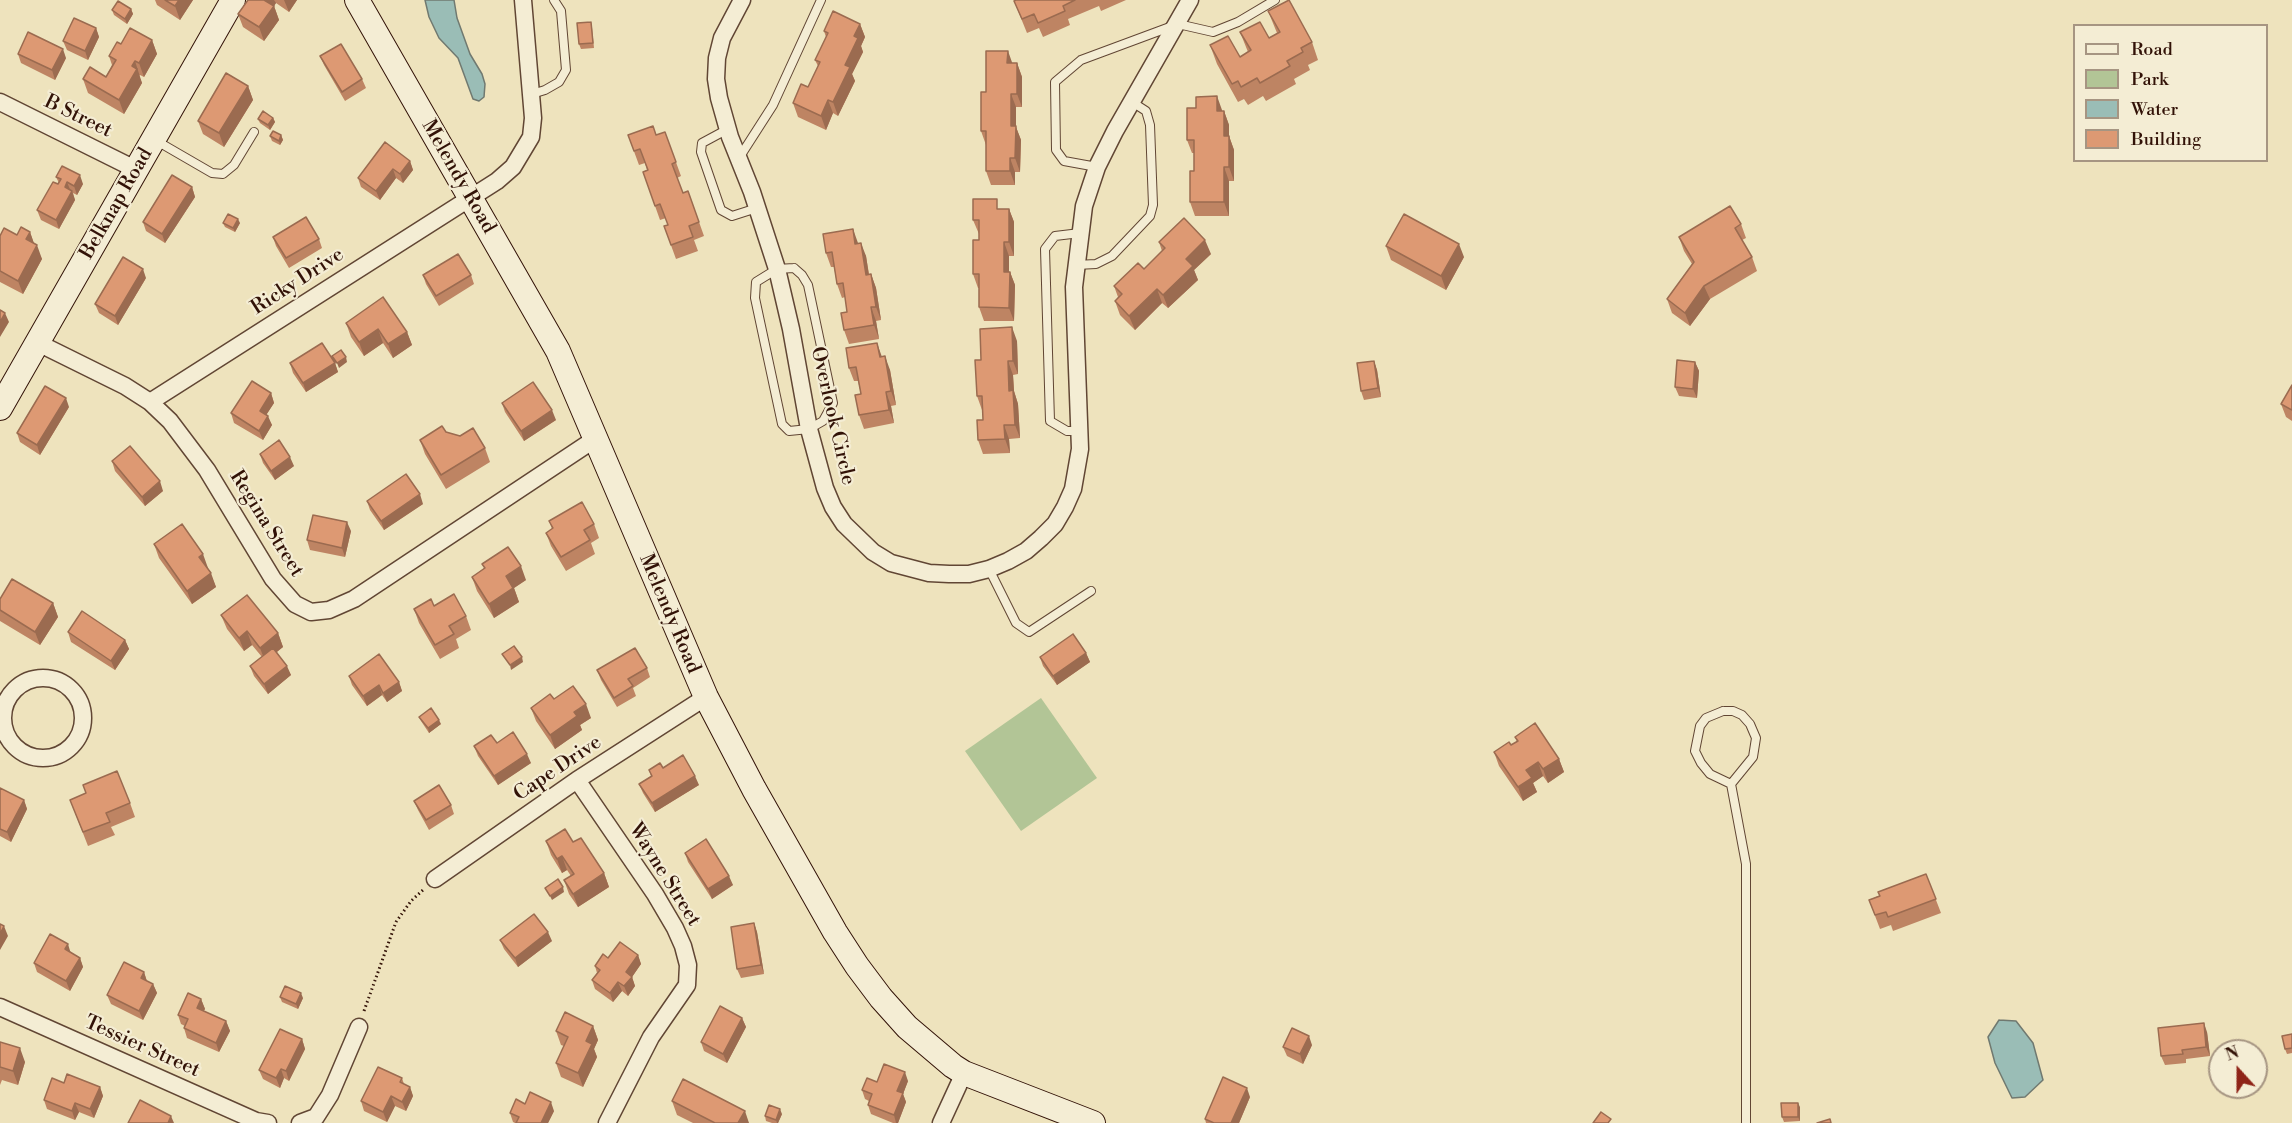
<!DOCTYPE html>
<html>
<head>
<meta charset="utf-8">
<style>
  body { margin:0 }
  #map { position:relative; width:2292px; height:1123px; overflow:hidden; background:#eee3bd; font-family:"Libre Bodoni",serif }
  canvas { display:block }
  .legend { position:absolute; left:2073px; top:24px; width:195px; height:138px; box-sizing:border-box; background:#f4edd4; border:2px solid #a69582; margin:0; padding:8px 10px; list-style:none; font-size:18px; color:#321207 }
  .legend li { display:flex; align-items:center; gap:12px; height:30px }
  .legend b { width:30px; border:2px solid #a69582 }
  .north { position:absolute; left:2208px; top:1039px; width:60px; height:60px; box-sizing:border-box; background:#f4edd4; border:2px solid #a69582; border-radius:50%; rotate:339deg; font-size:16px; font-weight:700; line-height:24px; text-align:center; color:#321207 }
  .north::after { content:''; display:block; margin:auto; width:21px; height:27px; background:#8f2418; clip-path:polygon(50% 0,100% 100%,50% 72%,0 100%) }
</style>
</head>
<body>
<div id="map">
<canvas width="2292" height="1123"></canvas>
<ul class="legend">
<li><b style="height:8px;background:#f4edd4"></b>Road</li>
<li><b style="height:16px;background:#b2c596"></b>Park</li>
<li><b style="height:16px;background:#9abdb6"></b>Water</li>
<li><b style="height:16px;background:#dd9973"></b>Building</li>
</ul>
<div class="north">N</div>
</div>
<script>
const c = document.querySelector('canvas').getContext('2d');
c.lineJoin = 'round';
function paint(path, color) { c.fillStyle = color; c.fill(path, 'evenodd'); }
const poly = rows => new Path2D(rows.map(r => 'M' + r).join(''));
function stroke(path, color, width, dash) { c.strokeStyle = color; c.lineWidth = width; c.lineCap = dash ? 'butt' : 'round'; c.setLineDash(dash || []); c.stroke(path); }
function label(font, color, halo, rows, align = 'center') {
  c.font = font + ' "Libre Bodoni",serif'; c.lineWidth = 4.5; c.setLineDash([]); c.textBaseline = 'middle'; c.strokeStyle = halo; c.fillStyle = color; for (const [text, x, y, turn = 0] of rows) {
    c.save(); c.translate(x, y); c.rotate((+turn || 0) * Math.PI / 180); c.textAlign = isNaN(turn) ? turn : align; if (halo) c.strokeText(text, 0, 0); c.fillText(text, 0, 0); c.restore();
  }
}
paint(poly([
  [1041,698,1097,778,1021,831,965,751]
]), '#b2c596');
const water = poly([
  [425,0,454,0,457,18,470,54,482,74,485,84,484,97,479,101,473,99,458,58,439,38,429,17,425,0],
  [1999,1020,2016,1021,2033,1043,2043,1080,2025,1097,2012,1098,1995,1063,1988,1037,1999,1020]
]);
paint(water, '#9abdb6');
stroke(water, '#707970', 1.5);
const lane = poly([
  [532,94,545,90,559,82,566,70,561,11,554,0],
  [728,129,702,143,701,152,721,210,732,216,757,208],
  [155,140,212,173,223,174,234,165,254,132],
  [739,158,773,105,821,0],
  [1097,167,1064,161,1056,150,1055,82,1081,60,1178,24,1213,32,1238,22,1275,0],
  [1080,233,1055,236,1045,249,1050,421,1067,431,1080,431],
  [1076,265,1096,264,1112,256,1150,216,1153,205,1150,125,1146,111,1132,102],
  [794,268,802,275,808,285,833,403,823,421,809,429,789,431,782,424,755,298,756,282,777,269,794,268],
  [989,569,1016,623,1029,632,1091,591],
  [1723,711,1733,711,1742,715,1750,724,1756,738,1753,757,1731,784,1710,774,1701,763,1695,751,1700,726,1706,718,1723,711],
  [1731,784,1746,864,1746,1123]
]);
const street = poly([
  [742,0,722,38,717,58,716,79,719,98,730,137,752,192,777,269,791,329,809,429,825,488,833,507,844,524,873,552,891,563,929,573,949,574,969,574,989,569,1008,561,1026,551,1041,538,1055,524,1065,507,1073,489,1080,449,1074,287,1084,206,1097,167,1115,131,1190,0],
  [0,102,137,170],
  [38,343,125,386,150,402,170,421,207,470,273,579,295,604,311,612,329,610,354,599,595,439],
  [150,402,497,181,513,167,531,137,533,118,523,0],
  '3 718a40 40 0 1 1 80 0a40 40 0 1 1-80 0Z',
  [577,780,655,894,675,928,683,946,688,965,687,985,651,1037,607,1123],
  [435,879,577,780,706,697],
  [0,1007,256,1121,268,1123],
  [300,1123,316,1117,330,1095,359,1027],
  [941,1123,964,1073]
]);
const secondary = poly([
  [357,0,558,351,706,697,754,789,835,932,857,966,881,998,907,1027,953,1066,964,1073,1093,1123],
  [0,408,233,0]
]);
stroke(lane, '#614634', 10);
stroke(street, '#614634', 19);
stroke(secondary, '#321207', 26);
stroke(poly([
  [364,1011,396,922,411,901,423,890]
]), '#321207', 3, [1.5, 3]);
stroke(lane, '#f4edd4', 8);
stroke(street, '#f4edd4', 16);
stroke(secondary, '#f4edd4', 24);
paint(poly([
  [155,0,193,0,180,20,157,5],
  [248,0,297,0,289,12,276,3,274,6,279,20,264,41,243,27,238,14],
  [1016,0,1126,0,1101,11,1099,6,1068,19,1070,25,1043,37,1039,28,1027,33,1014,1],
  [131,9,133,14,127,24,114,15,112,10],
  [1268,11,1312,42,1318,60,1308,65,1310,70,1294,79,1296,84,1266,101,1263,96,1248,105,1244,99,1238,102,1217,64,1210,45,1240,57,1248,52,1240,32,1269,38,1277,33],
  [591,22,592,27,594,48,581,49,579,44],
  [860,24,865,37,861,46,863,52,852,74,855,81,838,116,833,113,826,130,798,117,793,103,808,87,818,66,815,60,826,37,824,31],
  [96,28,99,37,88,60,67,50,63,41],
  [152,40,157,54,144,77,140,75,139,76,142,83,124,114,88,93,83,79,106,77,112,65,109,56,121,44],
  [18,54,66,58,55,80,21,63],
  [320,56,362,79,366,88,345,101,324,65],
  [1012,63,1017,63,1022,77,1022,107,1016,107,1016,127,1021,140,1020,172,1015,172,1015,185,991,185,986,171,986,145,981,131,986,92],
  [248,86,253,100,224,147,203,134,198,121],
  [1222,111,1224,111,1229,125,1229,136,1234,150,1234,181,1229,181,1229,216,1195,216,1190,202,1194,171,1194,153,1192,153,1187,140],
  [273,118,275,122,270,130,260,123,258,119],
  [665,132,681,176,677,178,683,193,688,191,704,236,694,240,698,251,676,259,664,226,668,225,666,218,660,220,643,172,647,170,645,163,639,165,628,135,656,135],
  [281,135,283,140,280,145,272,141,270,136],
  [410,161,413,170,403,183,396,178,380,200,361,187,358,178],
  [56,177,83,184,77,195,73,193,75,200,59,229,41,220,37,210,58,184,59,183],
  [192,187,195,197,165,243,146,231,143,222],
  [1001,209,1009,209,1014,222,1014,256,1009,256,1009,272,1010,272,1015,285,1014,321,984,321,979,307,979,288,978,288,973,274,979,240,979,234,973,220],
  [223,223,240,223,235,232,225,227],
  [1741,224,1746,238,1742,240,1752,257,1757,271,1710,299,1690,326,1672,313,1667,299,1692,264,1684,251,1679,237],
  [30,232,34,244,42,259,23,294,0,282,0,236,17,235],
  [273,237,319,239,322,248,289,268,276,246],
  [1159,242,1211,254,1194,270,1198,280,1168,308,1162,303,1135,330,1120,315,1115,301,1118,297,1114,286,1144,269,1162,251],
  [858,243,866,256,869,274,871,274,876,288,881,320,876,321,879,339,849,344,844,330,847,312,845,297,842,298,837,284,834,267,831,267,826,253],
  [1386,246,1464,257,1446,290,1391,260],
  [423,275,471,275,474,284,439,306,426,284],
  [146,278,118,325,99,313,95,304],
  [346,323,407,332,412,345,393,358,383,343,364,356,351,337],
  [1017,341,1018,374,1013,375,1014,391,1018,404,1020,438,1009,439,1010,453,983,454,978,440,983,420,983,410,982,410,977,396,981,360],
  [882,357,890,370,896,405,891,406,894,423,864,429,859,415,861,394,858,381,854,381,849,368],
  [1374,361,1377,370,1381,397,1364,400,1361,391],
  [1695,362,1699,371,1697,398,1679,396,1675,387],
  [290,363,335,363,338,372,306,392,293,373],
  [2292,385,2292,421,2286,417,2281,404],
  [271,393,274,403,266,415,272,425,263,440,234,423,231,413],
  [502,403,556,420,524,441,505,412],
  [69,407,40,455,20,442,17,433],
  [446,432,485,448,490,462,446,489,425,454,420,440],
  [260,454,294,466,275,480,263,463],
  [112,461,163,491,145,506,115,471],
  [367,501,423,504,384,530,370,510],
  [549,521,594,524,599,538,591,543,595,554,566,571,551,546,546,533,552,529],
  [351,531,345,557,310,550,307,540],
  [154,544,208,568,216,587,192,604,159,558],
  [482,564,526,580,514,588,519,602,494,618,477,591,472,577,484,568],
  [0,599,53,603,58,617,40,645,0,621],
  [434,606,466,616,471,630,456,639,459,648,440,659,419,623,414,609],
  [221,615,278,633,283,647,277,652,291,675,268,694,254,676,250,666,262,657,252,645,244,651,227,629],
  [68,632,125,640,129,649,115,670,71,642],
  [1086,653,1090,662,1057,685,1043,666,1040,657],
  [647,668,650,677,633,688,636,696,617,707,601,680,597,670],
  [349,676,399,682,402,691,387,702,382,695,367,706,352,685],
  [554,699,591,718,580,725,582,730,555,749,536,721,531,708],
  [419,717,441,724,429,733,421,721],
  [1515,737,1559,759,1564,772,1548,783,1543,776,1533,783,1537,792,1523,801,1499,766,1494,752,1511,745,1517,742],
  [497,743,531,763,498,785,478,756,474,746],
  [663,768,699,785,655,812,643,793,639,784,651,776,649,770],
  [0,788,24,800,27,809,11,842,0,836],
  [86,793,130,803,135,817,111,827,115,835,88,846,70,800],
  [414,801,451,805,454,814,429,830,418,810],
  [546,841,573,842,604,873,609,887,578,907,569,894,564,880,571,876,567,870,562,873,551,855],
  [685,853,733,885,712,899,688,862],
  [1926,874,1941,913,1893,931,1891,925,1880,929,1869,900],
  [754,923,757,932,764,974,741,978,737,969],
  [500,940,552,941,518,967,504,949],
  [71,953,80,958,83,967,70,991,37,972,34,963],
  [638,955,641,964,632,977,635,986,628,996,622,991,613,1002,595,989,592,980,597,973,595,966,608,958],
  [144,972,147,981,153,984,157,993,143,1020,111,1004,107,995],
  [280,997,303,998,298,1009,282,1002],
  [201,999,205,1009,203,1011,226,1021,230,1031,219,1052,187,1038,184,1028,185,1026,181,1024,178,1015],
  [742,1018,746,1027,727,1063,704,1051,701,1042],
  [593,1026,598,1040,594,1049,597,1057,583,1087,561,1077,556,1063,564,1046,561,1045,556,1031],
  [2207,1032,2210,1056,2186,1059,2186,1063,2165,1065,2161,1056],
  [2292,1034,2292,1053,2287,1054,2285,1049],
  [302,1039,305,1049,289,1081,284,1078,280,1088,263,1079,259,1070],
  [0,1042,25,1062,18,1085,2,1080,0,1085],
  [1312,1045,1303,1064,1287,1056,1283,1047],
  [402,1078,404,1084,410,1087,413,1096,406,1111,395,1106,387,1122,364,1111,361,1101],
  [908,1081,903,1094,906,1102,898,1123,893,1123,871,1114,868,1105,869,1101,865,1099,862,1090,877,1082],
  [64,1083,100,1087,103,1096,94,1118,79,1112,75,1120,47,1109,44,1100],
  [1250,1097,1239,1123,1206,1123,1205,1119],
  [672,1101,749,1123,693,1123,677,1115],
  [525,1104,554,1111,548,1123,515,1123,513,1122,510,1113],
  [1800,1107,1800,1121,1784,1122,1782,1117],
  [782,1114,778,1123,772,1123,766,1121,765,1116]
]), '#be8463');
paint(poly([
  [179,0,193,0,180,20,175,6],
  [264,0,274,0,276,3,274,6,279,20,264,41,259,27],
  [284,0,297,0,289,12],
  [131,9,133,14,127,24,125,19],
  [860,24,865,37,861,46,863,52,852,74,855,81,838,116,833,102,854,36],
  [96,28,99,37,88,60,85,51],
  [152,40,157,54,144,77,139,63],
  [63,49,66,58,55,80,52,70],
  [1008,51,1013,65,1007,63],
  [135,61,142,83,124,114,119,100,132,66],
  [1017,63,1022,77,1022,107,1017,94],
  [248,86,253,100,224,147,219,133],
  [1011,94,1016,107,1016,127,1021,140,1020,172,1015,158,1011,126],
  [1217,96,1222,110,1222,125,1217,111],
  [828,100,833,113,826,130,821,116],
  [1224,111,1229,125,1229,150,1224,136],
  [273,118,275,122,270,130,268,125],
  [281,135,283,140,280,145,279,141],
  [1229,136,1234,150,1234,181,1229,167],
  [1010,158,1015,172,1015,185,1010,171],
  [410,161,413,170,403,183,400,174],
  [1224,167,1229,181,1229,216,1224,202],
  [393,169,396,178,380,200,376,191],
  [80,175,83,184,77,195,74,186],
  [67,182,71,192,65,187],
  [192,187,195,197,165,243,162,234],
  [72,191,75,200,59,229,56,220],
  [1009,209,1014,222,1014,256,1009,242],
  [238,219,240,223,235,232,233,228],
  [853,229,858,243,861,257,855,244],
  [30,232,35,246,26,239],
  [1205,240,1211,254,1194,270,1198,280,1168,308,1163,295,1186,259],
  [1004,242,1009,256,1009,285,1004,272],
  [861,243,866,256,871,289,866,275],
  [1459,244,1464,257,1446,290,1441,276],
  [37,245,42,259,23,294,18,281],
  [143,269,146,278,118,325,115,316],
  [1010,272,1015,285,1014,321,1009,308],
  [871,274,876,288,881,320,876,307],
  [1704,286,1710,299,1690,326,1685,313],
  [1157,289,1162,303,1135,330,1129,316],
  [871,307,876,321,879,339,874,325],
  [5,313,9,322,0,337,0,322],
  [1012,327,1017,341,1018,374,1013,361],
  [378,329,383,343,364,356,359,342],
  [407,332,412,345,393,358,388,344],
  [877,343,882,357,880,357],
  [885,356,890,370,896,405,891,391],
  [346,357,347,362,339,368,337,363],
  [1008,361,1013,375,1014,391,1018,404,1020,438,1015,425,1009,391],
  [1374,361,1377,370,1381,397,1378,388],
  [1695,362,1699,371,1697,398,1693,389],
  [335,363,338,372,306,392,303,383],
  [886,392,891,406,894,423,889,410],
  [271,393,274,403,263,420,260,411],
  [66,398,69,407,40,455,37,445],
  [552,410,556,420,524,441,521,431],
  [268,416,272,425,263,440,259,431],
  [1004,425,1009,439,1010,453,1005,439],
  [290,457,294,466,275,480,271,471],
  [160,481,163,491,145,506,142,497],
  [420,494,423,504,384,530,381,521],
  [347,522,351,531,345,557,342,548],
  [203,554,208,568,205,571,199,557],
  [521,566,526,580,514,588,519,602,494,618,489,604,506,576],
  [211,573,216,587,192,604,187,591],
  [53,603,58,617,40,645,35,632],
  [247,631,252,645,244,651,239,638],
  [278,633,283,647,265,661,260,648],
  [125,640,129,649,115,670,111,661],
  [1086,653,1090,662,1057,685,1053,676],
  [522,657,523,662,511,670,510,665],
  [287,666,291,675,268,694,264,684],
  [399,682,402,691,387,702,383,693],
  [379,685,382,695,367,706,363,696],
  [586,704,591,718,580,725,582,730,555,749,550,735,574,712],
  [439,720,441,724,429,733,428,728],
  [527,754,531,763,498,785,494,776],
  [1559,759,1564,772,1548,783,1543,769],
  [1538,762,1543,776,1533,783,1537,792,1523,801,1518,787,1526,770],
  [695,776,699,785,655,812,652,803],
  [24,800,27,809,11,842,7,832],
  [562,856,567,870,562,873,557,859],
  [604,873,609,887,578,907,573,894],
  [729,876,733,885,712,899,708,889],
  [563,887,564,892,552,900,550,896],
  [754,923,757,932,764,974,761,965],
  [4,926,8,936,0,950,0,934],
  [548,932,552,941,518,967,515,958],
  [68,944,71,954,65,949],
  [638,955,641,964,632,977,635,986,628,996,624,986,626,972],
  [80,958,83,967,70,991,66,981],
  [144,972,147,982,141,978],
  [618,982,622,991,613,1002,610,993],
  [153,984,157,993,143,1020,139,1011],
  [301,993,303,998,298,1009,296,1004],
  [201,999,205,1009,200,1017,197,1008],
  [742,1018,746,1027,727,1063,723,1054],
  [226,1021,230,1031,219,1052,216,1043],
  [2204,1023,2207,1032,2210,1056,2206,1047],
  [593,1026,598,1040,594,1049,597,1057,583,1087,578,1073,586,1041],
  [1309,1036,1312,1045,1303,1064,1300,1054],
  [302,1039,305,1049,289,1081,286,1071],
  [20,1048,25,1062,18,1085,13,1071],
  [281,1069,284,1078,280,1088,276,1078],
  [905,1072,908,1081,903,1094,906,1102,898,1123,896,1123,894,1115,897,1091],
  [100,1087,103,1096,94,1118,90,1109],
  [410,1087,413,1096,406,1111,402,1102],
  [1247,1088,1250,1097,1239,1123,1231,1123],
  [391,1096,395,1106,387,1122,383,1112],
  [551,1102,554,1111,548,1123,541,1123],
  [75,1103,79,1112,75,1120,72,1111],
  [1798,1103,1800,1107,1800,1121,1798,1117],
  [780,1109,782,1114,778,1123,777,1123,776,1120],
  [745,1111,749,1123,738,1123],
  [171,1116,174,1123,168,1123]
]), '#9b6b50');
const building = poly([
  [165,0,179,0,175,6,165,0],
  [248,0,264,0,274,6,259,27,238,14,248,0],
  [1016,0,1075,0,1063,6,1065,11,1038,23,1034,14,1022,19,1014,1,1016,0],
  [1289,0,1312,42,1301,48,1303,52,1287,61,1290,66,1260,83,1257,78,1241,87,1238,81,1232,84,1210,45,1228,36,1240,57,1251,50,1240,32,1260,22,1269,38,1280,32,1268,11,1289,0],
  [118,1,131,9,125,19,112,10,118,1],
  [833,11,860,24,854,36,858,38,845,65,850,67,833,102,828,100,821,116,793,103,801,84,808,87,820,62,815,60,828,33,824,31,833,11],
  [74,18,96,28,85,51,63,41,74,18],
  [591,22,593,43,579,44,577,23,591,22],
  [130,28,152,40,139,63,135,61,132,66,137,69,119,100,83,79,90,67,106,77,116,60,109,56,117,42,121,44,130,28],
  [28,32,63,49,52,70,18,54,28,32],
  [341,44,362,79,342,92,320,56,341,44],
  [986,51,1008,51,1007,63,1017,63,1017,94,1011,94,1011,126,1016,126,1015,158,1010,158,1010,171,986,171,986,131,981,131,981,92,986,92,986,51],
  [226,73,248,86,219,133,198,121,226,73],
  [1217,96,1217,111,1224,111,1224,136,1229,136,1229,167,1224,167,1224,202,1190,202,1190,171,1194,171,1194,140,1187,140,1187,108,1196,108,1196,97,1217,96],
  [263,111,273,118,268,125,258,119,263,111],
  [653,126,656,135,665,132,676,162,672,164,683,193,688,191,699,222,689,226,693,237,671,245,664,226,668,225,660,204,655,206,643,172,648,170,640,149,634,151,628,135,653,126],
  [273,131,281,135,279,141,270,136,273,131],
  [385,142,410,161,400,174,393,169,376,191,358,178,385,142],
  [62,166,80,175,74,186,67,182,65,187,72,191,56,220,37,210,53,182,58,184,61,179,56,177,62,166],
  [172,175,192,187,162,234,143,222,172,175],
  [973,199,997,199,997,209,1009,209,1009,242,1004,242,1004,272,1010,272,1009,308,979,307,979,274,973,274,973,240,979,240,979,220,973,220,973,199],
  [1730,206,1741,224,1735,228,1752,257,1704,286,1685,313,1667,299,1694,262,1679,237,1730,206],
  [228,214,238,219,233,228,223,223,228,214],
  [1404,214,1459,244,1441,276,1386,246,1404,214],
  [306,217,319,239,286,258,273,237,306,217],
  [1184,218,1205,240,1186,259,1193,266,1163,295,1157,289,1129,316,1115,301,1122,294,1114,286,1138,263,1144,269,1165,248,1159,242,1184,218],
  [21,227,30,232,26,239,37,245,18,281,0,271,0,236,4,228,17,235,21,227],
  [853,229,855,244,861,243,866,275,871,274,876,307,871,307,874,325,844,330,841,313,847,312,843,283,837,284,832,252,826,253,823,234,853,229],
  [458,254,471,275,436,296,423,275,458,254],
  [123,257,143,269,115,316,95,304,123,257],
  [383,297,407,332,388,344,378,329,359,342,346,323,383,297],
  [0,310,5,313,0,322,0,310],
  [1012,327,1013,361,1008,361,1009,391,1013,390,1015,425,1004,425,1005,439,978,440,977,420,983,420,982,396,977,396,975,360,981,360,980,329,1012,327],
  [322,343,335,363,303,383,290,363,322,343],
  [877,343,880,357,885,356,891,391,886,392,889,410,859,415,855,395,861,394,856,367,849,368,846,348,877,343],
  [341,350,346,357,337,363,332,356,341,350],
  [1677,360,1695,362,1693,389,1675,387,1677,360],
  [1374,361,1378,388,1361,391,1357,363,1374,361],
  [252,381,271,393,260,411,268,416,259,431,231,413,252,381],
  [533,382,552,410,521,431,502,403,533,382],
  [2292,385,2292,410,2281,404,2292,385],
  [45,386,66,398,37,445,17,433,45,386],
  [442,426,446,432,460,436,473,428,485,448,441,475,420,440,442,426],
  [279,440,290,457,271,471,260,454,279,440],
  [130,446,160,481,142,497,112,461,130,446],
  [406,474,420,494,381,521,367,501,406,474],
  [582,502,594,524,584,530,590,540,561,557,546,533,553,528,549,521,582,502],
  [313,515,347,522,342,548,307,540,313,515],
  [182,524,203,554,199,557,211,573,187,591,154,544,182,524],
  [508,547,521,566,506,576,513,588,489,604,472,577,485,568,482,564,508,547],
  [12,579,53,603,35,632,0,610,0,599,12,579],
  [454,594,466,616,449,626,454,634,435,645,414,609,431,599,434,606,454,594],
  [247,595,278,633,260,648,247,631,239,638,221,615,247,595],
  [82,611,125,640,111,661,68,632,82,611],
  [1073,634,1086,653,1053,676,1040,657,1073,634],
  [514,646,522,657,510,665,502,654,514,646],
  [273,648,287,666,264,684,250,666,273,648],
  [635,648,647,668,628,679,633,686,614,698,597,670,635,648],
  [379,654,399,682,383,693,379,685,363,696,349,676,379,654],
  [573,686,586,704,574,712,577,716,550,735,531,708,550,694,554,699,573,686],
  [431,708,439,720,428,728,419,717,431,708],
  [1535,723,1559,759,1543,769,1538,762,1526,770,1532,778,1518,787,1494,752,1509,742,1511,745,1518,741,1515,737,1535,723],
  [513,732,527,754,494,776,474,746,491,735,497,743,513,732],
  [683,755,695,776,652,803,639,784,652,776,649,770,660,763,663,768,683,755],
  [117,771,130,803,106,813,110,822,83,832,70,800,86,793,83,785,117,771],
  [439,785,451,805,426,820,414,801,439,785],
  [0,788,24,800,7,832,0,829,0,788],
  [565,829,573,842,581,838,604,873,573,894,564,880,574,874,562,856,557,859,546,841,565,829],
  [706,839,729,876,708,889,685,853,706,839],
  [1926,874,1936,899,1888,917,1886,912,1875,915,1869,900,1880,896,1878,892,1926,874],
  [558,879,563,887,550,896,545,888,558,879],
  [534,914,548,932,515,958,500,940,534,914],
  [754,923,761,965,737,969,731,927,754,923],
  [0,924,4,926,0,934,0,924],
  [50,934,68,944,65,949,80,958,66,981,34,963,50,934],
  [620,942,638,955,626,972,632,977,624,986,618,982,610,993,592,980,600,970,595,966,603,954,608,958,620,942],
  [124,962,144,972,141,978,153,984,139,1011,107,995,124,962],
  [285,986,301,993,296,1004,280,997,285,986],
  [188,993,201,999,197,1008,226,1021,216,1043,184,1028,188,1019,178,1015,188,993],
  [720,1006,742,1018,723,1054,701,1042,720,1006],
  [565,1012,593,1026,586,1041,592,1044,578,1073,556,1063,568,1037,556,1031,565,1012],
  [2204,1023,2206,1047,2182,1050,2183,1054,2161,1056,2158,1028,2204,1023],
  [1292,1028,1309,1036,1300,1054,1283,1047,1292,1028],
  [280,1029,302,1039,286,1071,281,1069,276,1078,259,1070,280,1029],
  [2292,1034,2292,1048,2285,1049,2282,1036,2292,1034],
  [0,1042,20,1048,13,1071,0,1067,0,1042],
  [884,1064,905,1072,897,1091,903,1093,894,1115,868,1105,872,1094,862,1090,867,1078,877,1082,884,1064],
  [378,1067,402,1078,400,1082,410,1087,402,1102,391,1096,383,1112,361,1101,378,1067],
  [67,1074,100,1087,90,1109,75,1103,72,1111,44,1100,52,1078,64,1083,67,1074],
  [1223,1077,1247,1088,1231,1123,1214,1123,1205,1119,1223,1077],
  [683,1079,745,1111,738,1123,715,1123,672,1101,683,1079],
  [530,1092,551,1102,541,1123,516,1123,519,1117,510,1113,516,1099,525,1104,530,1092],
  [140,1100,171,1116,168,1123,128,1123,140,1100],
  [1781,1103,1798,1103,1798,1117,1782,1117,1781,1103],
  [769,1105,780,1109,776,1120,765,1116,769,1105],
  [1601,1112,1611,1119,1608,1123,1593,1123,1601,1112],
  [1830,1119,1831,1123,1817,1123,1830,1119]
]);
paint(building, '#dd9973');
stroke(building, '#9b6b50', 1.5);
label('20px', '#321207', '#f4edd4', [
  ["B Street",78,117,26],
  ["Melendy Road",458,177,60],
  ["Belknap Road",117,204,-60],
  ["Ricky Drive",298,282,-33],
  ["Overlook Circle",832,416,77],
  ["Regina Street",266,524,58],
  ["Melendy Road",669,614,67],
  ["Cape Drive",558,769,-34],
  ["Wayne Street",664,875,58],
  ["Tessier Street",142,1047,24]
]);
</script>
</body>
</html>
